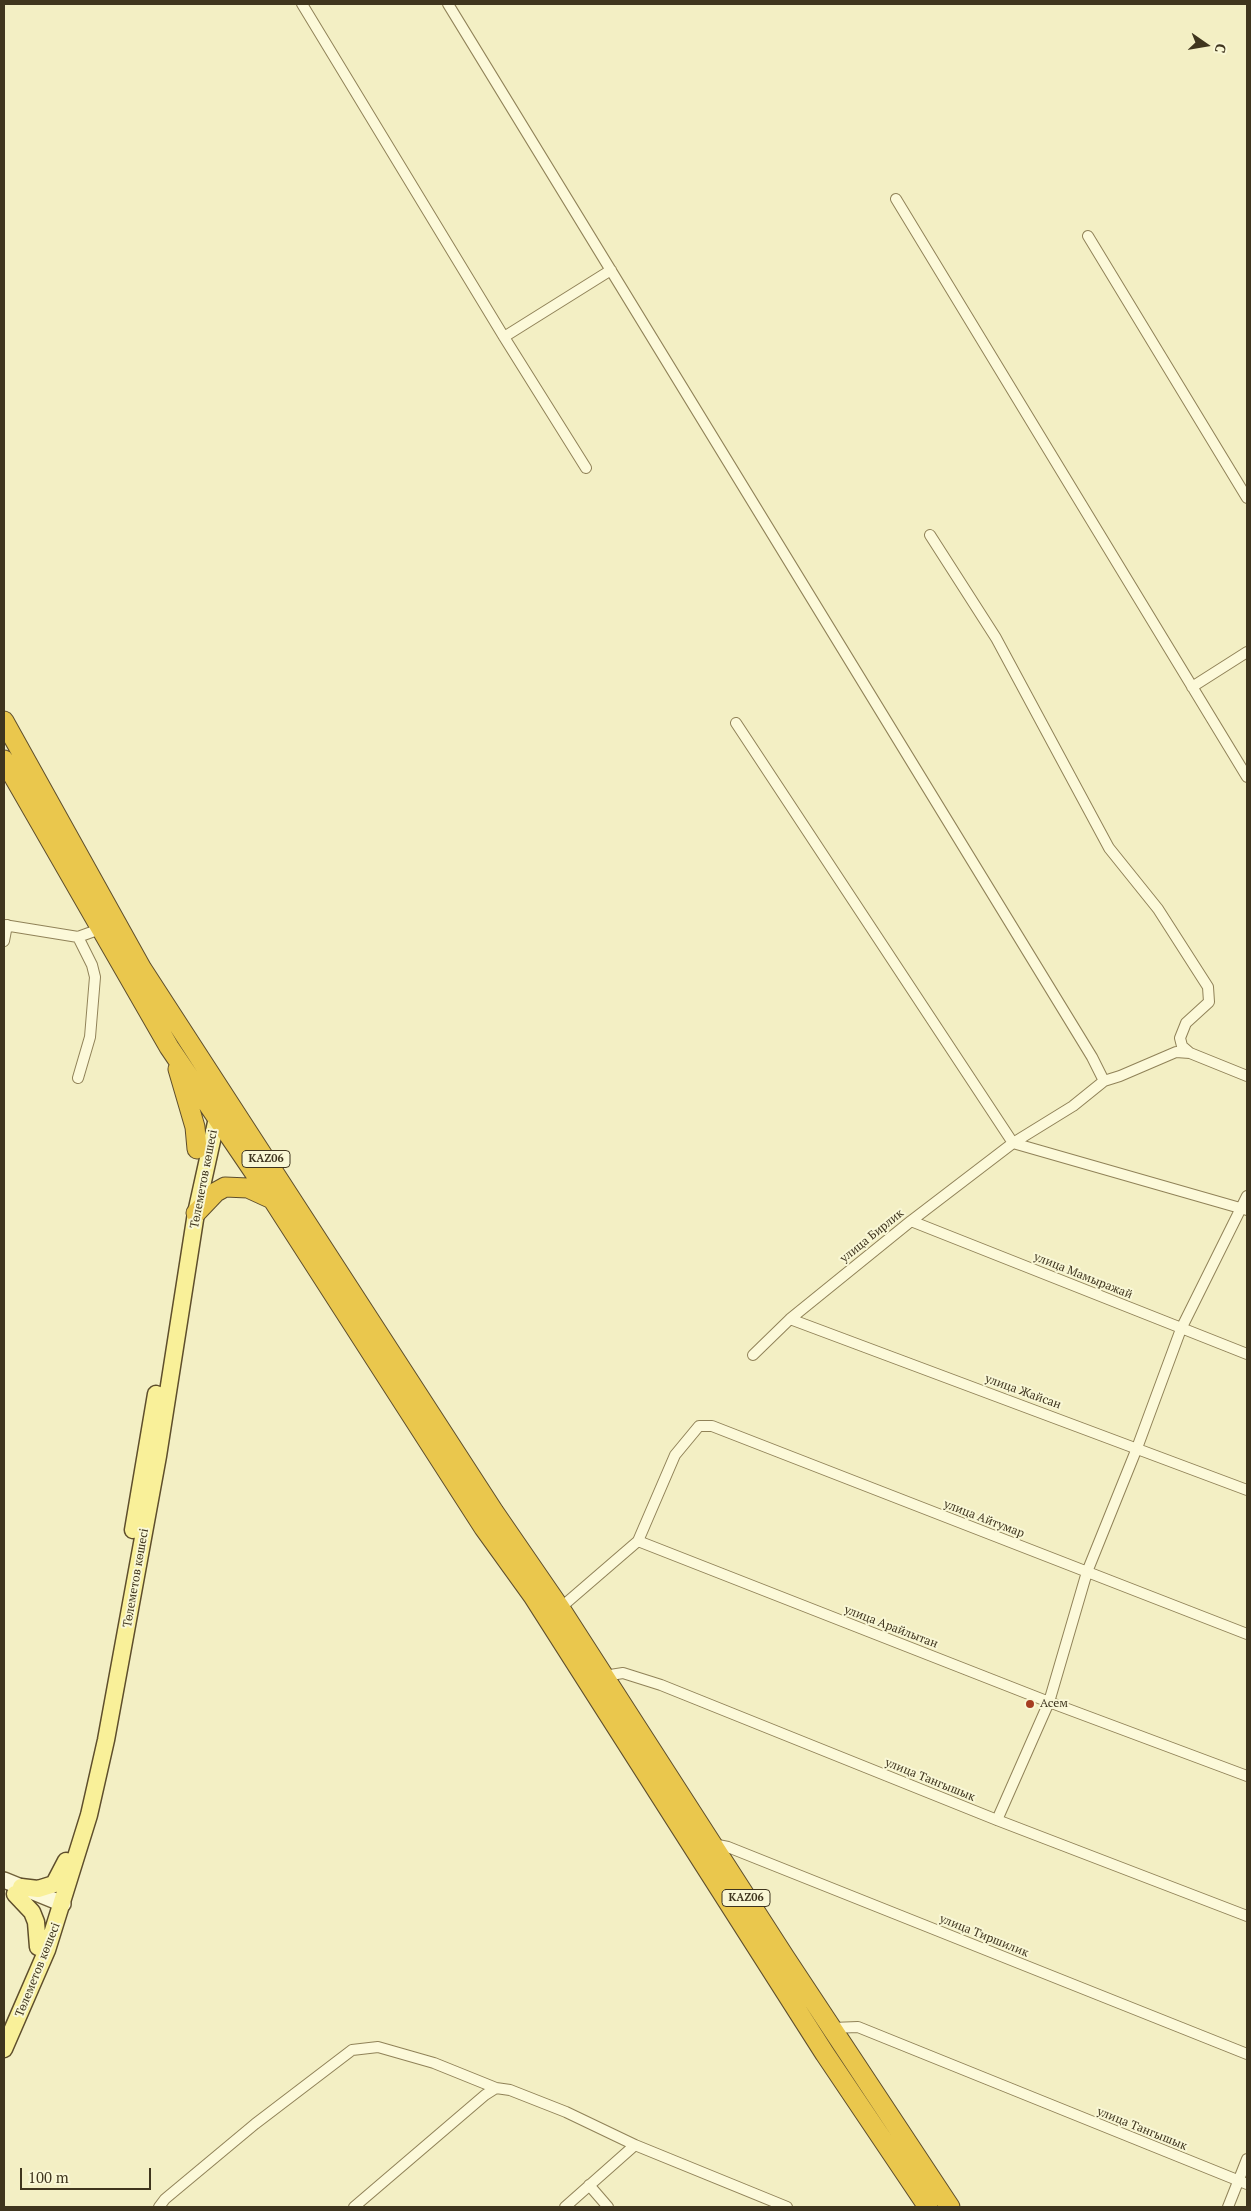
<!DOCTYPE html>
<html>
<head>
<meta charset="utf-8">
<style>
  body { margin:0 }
  #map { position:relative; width:1251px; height:2211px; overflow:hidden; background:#f3efc4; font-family:"PT Serif",serif }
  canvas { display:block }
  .frame { position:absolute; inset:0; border:5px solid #3f351e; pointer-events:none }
  .north { position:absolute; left:1181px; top:20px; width:50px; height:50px; -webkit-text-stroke:4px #f9f7d5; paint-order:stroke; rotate:103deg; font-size:14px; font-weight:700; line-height:20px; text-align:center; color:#3f351e }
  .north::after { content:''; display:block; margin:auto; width:18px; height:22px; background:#3f351e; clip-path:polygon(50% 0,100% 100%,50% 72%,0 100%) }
  .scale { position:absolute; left:20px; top:2168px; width:131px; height:22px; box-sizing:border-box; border:2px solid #3f351e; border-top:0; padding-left:6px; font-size:15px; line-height:18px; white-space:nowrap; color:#3f351e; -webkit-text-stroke:4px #f9f7d5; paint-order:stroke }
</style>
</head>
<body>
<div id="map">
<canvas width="1251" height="2211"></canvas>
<div class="frame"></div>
<div class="north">С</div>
<div class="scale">100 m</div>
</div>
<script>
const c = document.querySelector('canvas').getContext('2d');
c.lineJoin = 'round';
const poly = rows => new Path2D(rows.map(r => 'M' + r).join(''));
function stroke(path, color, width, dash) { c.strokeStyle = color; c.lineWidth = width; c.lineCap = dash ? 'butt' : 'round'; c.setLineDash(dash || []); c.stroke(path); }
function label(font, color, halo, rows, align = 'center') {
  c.font = font + ' "PT Serif",serif'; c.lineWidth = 4; c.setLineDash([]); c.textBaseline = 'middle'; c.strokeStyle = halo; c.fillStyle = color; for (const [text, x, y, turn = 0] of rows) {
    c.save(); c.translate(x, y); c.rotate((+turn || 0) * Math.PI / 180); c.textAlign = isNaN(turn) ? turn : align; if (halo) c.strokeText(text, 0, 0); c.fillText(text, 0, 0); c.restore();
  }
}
const street = poly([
  [302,4,504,337,586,468],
  [448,4,1092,1057,1104,1081,1120,1076,1176,1052,1190,1053,1247,1076],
  [896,199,1247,777],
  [1088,236,1247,498],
  [504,337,611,270],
  [930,535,996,638,1109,848,1158,909,1208,987,1209,1002,1186,1023,1180,1038,1182,1046,1190,1053],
  [1192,687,1247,652],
  [736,723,1013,1143,1247,1210],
  [4,925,78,937,100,929],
  [78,937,92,965,95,977,90,1037,78,1078],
  [4,941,7,925],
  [911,1221,1247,1354],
  [790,1319,1247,1490],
  [753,1355,790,1319,911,1221,1013,1143,1073,1106,1104,1081],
  [638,1541,675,1455,699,1426,712,1426,1247,1634],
  [558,1610,638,1541,1049,1702,1247,1776],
  [604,1676,623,1673,661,1685,997,1820,1247,1916],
  [997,1820,1049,1702,1087,1572,1137,1448,1181,1329,1247,1196],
  [713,1844,728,1847,1247,2054],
  [832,2028,858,2027,1247,2184],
  [589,2185,608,2207],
  [159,2207,165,2199,255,2124,352,2050,378,2047,434,2063,496,2088],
  [354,2207,485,2095,496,2088,510,2090,566,2112,635,2145,787,2207],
  [565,2207,635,2145],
  [1228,2207,1247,2159]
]);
const secondary = poly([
  [4,1880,63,1904]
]);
const primary = poly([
  [133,1530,156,1394],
  [21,1887,38,1889,54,1884,66,1861],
  [15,1894,32,1912,36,1922,38,1947],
  [4,2049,47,1950,89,1815,106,1740,158,1456,196,1213,219,1109]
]);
const highway = poly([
  [4,721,142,969,494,1512,560,1608,784,1956,950,2207],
  [4,760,169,1047,273,1200,484,1528,533,1596,825,2054,928,2207],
  [178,1069,195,1127,197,1149],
  [196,1213,216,1192,225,1187,248,1188,272,1199]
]);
stroke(street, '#908258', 12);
stroke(secondary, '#72623b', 18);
stroke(primary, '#5e4e2c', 19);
stroke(highway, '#5e4e2c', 21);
stroke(street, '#fcf9d9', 10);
stroke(secondary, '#fcf9d9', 15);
stroke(primary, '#f9f099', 16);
stroke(highway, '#eac74d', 19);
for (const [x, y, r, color] of [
  [1030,1704,5,"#a63d21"]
]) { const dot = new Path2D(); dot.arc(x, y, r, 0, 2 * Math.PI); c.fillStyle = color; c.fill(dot); stroke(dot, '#f9f7d5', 2); }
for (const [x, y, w] of [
  [266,1159,48],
  [746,1898,48]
]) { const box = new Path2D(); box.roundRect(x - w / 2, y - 8.5, w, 17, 4); c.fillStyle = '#f9f7d5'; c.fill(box); stroke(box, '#3f351e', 1); }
label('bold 11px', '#3f351e', null, [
  ["KАZ06",266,1159],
  ["KАZ06",746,1898]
]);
label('12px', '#3f351e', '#f9f7d5', [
  ["Төлеметов көшесі",204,1179,-79],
  ["улица Бирлик",872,1236,-39],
  ["улица Мамыражай",1083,1276,22],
  ["улица Жайсан",1023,1392,20],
  ["улица Айтумар",984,1519,21],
  ["Төлеметов көшесі",136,1578,-80],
  ["улица Арайлытан",891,1627,21],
  ["улица Тангышык",930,1780,22],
  ["улица Тиршилик",984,1936,22],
  ["Төлеметов көшесі",38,1970,-68],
  ["улица Тангышык",1142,2129,22]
]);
label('12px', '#3f351e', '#f9f7d5', [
  ["Асем",1040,1704]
], 'left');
</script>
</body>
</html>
